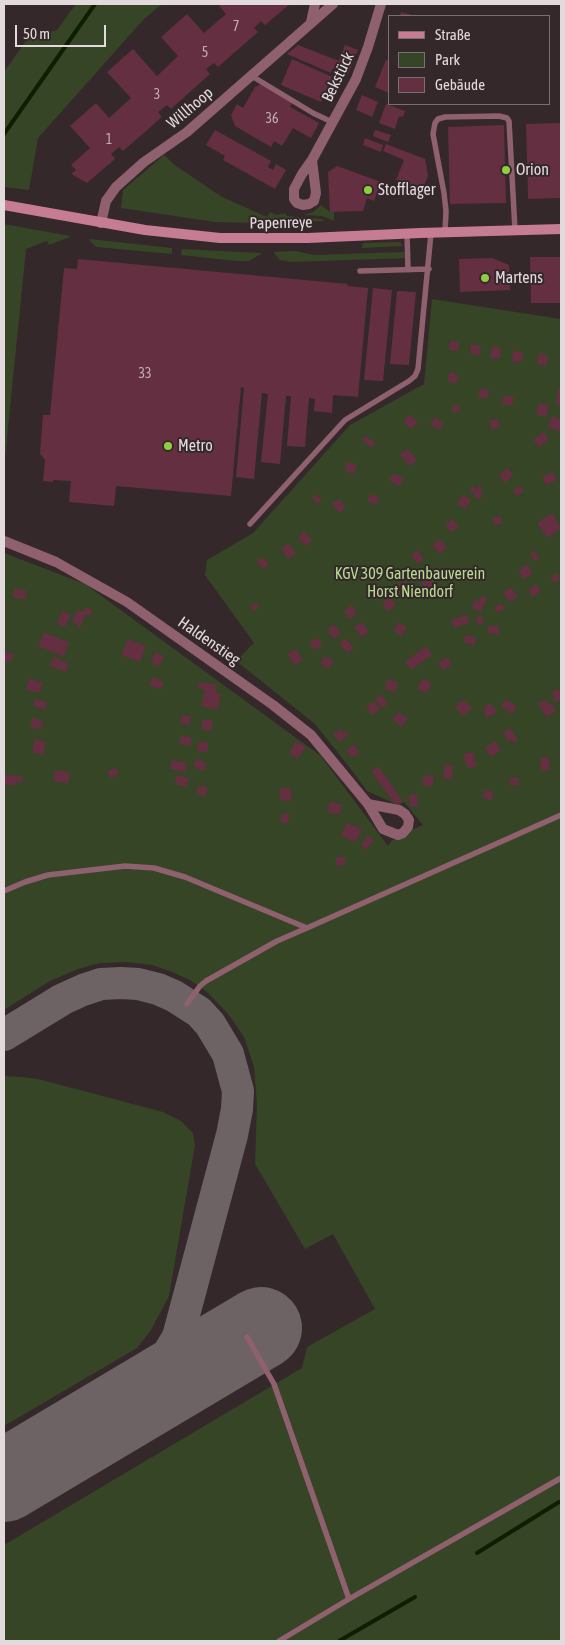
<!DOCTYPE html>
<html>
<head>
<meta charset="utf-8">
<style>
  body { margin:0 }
  #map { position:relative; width:565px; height:1645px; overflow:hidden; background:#34282b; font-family:"Asap Condensed",sans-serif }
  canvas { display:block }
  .frame { position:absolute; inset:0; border:5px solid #e3dadd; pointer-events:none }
  .legend { position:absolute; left:388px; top:15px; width:162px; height:90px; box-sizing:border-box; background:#34282b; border:1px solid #7a6f72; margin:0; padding:6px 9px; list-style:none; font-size:15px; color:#e3dadd }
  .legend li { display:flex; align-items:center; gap:10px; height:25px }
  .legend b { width:25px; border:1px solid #7a6f72 }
  .scale { position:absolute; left:15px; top:25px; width:91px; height:22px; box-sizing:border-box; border:2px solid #e3dadd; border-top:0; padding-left:6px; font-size:15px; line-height:18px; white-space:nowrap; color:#e3dadd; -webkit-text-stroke:4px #34282b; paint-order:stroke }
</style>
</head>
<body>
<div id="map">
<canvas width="565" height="1645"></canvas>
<div class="frame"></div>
<ul class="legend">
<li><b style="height:6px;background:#c67d93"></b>Straße</li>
<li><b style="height:14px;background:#354525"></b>Park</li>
<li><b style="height:14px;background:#642f41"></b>Gebäude</li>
</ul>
<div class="scale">50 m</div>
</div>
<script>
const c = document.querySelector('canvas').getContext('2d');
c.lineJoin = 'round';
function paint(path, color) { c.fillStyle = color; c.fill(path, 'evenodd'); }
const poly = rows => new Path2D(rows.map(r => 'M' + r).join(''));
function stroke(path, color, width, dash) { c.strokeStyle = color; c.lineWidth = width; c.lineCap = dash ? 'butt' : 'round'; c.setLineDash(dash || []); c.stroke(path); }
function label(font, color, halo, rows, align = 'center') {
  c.font = font + ' "Asap Condensed",sans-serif'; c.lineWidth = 4; c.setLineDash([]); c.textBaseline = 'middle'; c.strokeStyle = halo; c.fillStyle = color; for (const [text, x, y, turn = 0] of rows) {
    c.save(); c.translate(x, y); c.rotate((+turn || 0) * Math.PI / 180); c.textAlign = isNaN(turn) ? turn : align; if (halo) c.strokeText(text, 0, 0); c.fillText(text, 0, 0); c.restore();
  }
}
paint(poly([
  [76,4,162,4,143,20,38,138,29,190,4,187,4,72,28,38,57,30],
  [164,155,176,166,222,197,267,217,270,212,276,215,285,213,287,216,321,219,325,221,259,223,215,222,121,208,123,190],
  [321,205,330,212,334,212,334,221,322,216,303,215,313,212],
  [4,224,70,236,70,237,49,245,47,241,26,249,4,468],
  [90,239,172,248,172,254,96,247,89,240],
  [400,242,403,246,362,248,363,243],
  [182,249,261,253,261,254,249,261,236,261,181,255],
  [295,251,314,255,404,252,405,258,291,262,280,260,274,253,274,252],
  [432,299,561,319,561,1641,4,1641,4,1545,302,1368,307,1347,375,1309,333,1234,305,1249,255,1164,257,1104,254,1067,244,1037,229,1015,208,993,190,980,170,971,152,965,126,962,100,963,78,969,50,981,4,1010,4,553,85,584,321,756,388,846,392,840,407,837,412,830,423,825,404,802,399,805,393,803,367,791,350,768,315,724,236,661,254,643,205,575,207,560,253,533,350,425,424,384],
  [4,1076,21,1077,38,1079,163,1112,181,1121,193,1133,195,1145,169,1296,151,1330,137,1348,4,1426]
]), '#354525');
stroke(poly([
  [4,134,95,4],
  [477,1553,559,1502],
  [339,1641,415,1597]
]), '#0e1e00', 4);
stroke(poly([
  [4,1035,63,999,83,990,101,984,121,983,138,984,158,989,174,996,199,1012,210,1024,228,1054,238,1091,237,1109,232,1135,178,1337,160,1367,140,1393,130,1403,85,1433]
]), '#6d6264', 32);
stroke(poly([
  [4,1481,261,1328]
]), '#6d6264', 82);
paint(poly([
  [222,4,290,4,265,25,261,21,254,28,258,32,218,67,214,63,206,69,210,74,171,109,167,105,158,112,162,117,123,151,119,147,111,154,115,159,87,183,71,174,76,170,71,165,90,148,70,126,96,103,109,118,131,98,107,72,133,49,157,76,178,56,161,37,187,14,204,33,226,14,219,6],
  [401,12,416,16,400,16],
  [298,45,339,61,345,45,358,50,348,74,333,68,331,73,287,54],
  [292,59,332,77,321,102,281,85],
  [386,60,389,61,389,93,375,87],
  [261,84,292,103,290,107,319,123,311,138,293,128,282,146,274,141,271,147,235,126,231,115,237,104,243,108,255,87],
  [362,95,378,102,372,117,356,110],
  [386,104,405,111,403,117,399,116,395,129,379,123],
  [561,123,561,198,528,199,526,124],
  [504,125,506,203,450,204,448,127],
  [215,130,271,161,268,167,273,170,276,164,286,170,275,189,223,160,225,156,206,145],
  [375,130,391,135,388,142,373,136],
  [365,138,383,145,381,152,363,145],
  [386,144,425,159,428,176,422,191,396,180,404,160,383,151],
  [337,166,381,182,374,201,367,198,363,211,330,212,328,172],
  [530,257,561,257,561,303,531,303],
  [492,258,509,265,510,290,460,292,459,259],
  [78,259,348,284,347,286,368,288,358,397,333,395,332,413,314,411,315,399,309,398,305,447,287,446,291,396,286,396,280,464,261,462,268,394,262,393,254,479,236,477,244,388,241,387,231,496,116,486,114,506,69,502,71,481,53,480,53,482,43,481,45,460,40,454,43,415,50,415,64,268,77,269],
  [373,288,392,290,383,381,364,380],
  [397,291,416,292,409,365,390,364],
  [450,341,459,342,458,351,449,350],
  [471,344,481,346,480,355,470,354],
  [492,346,501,348,500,359,490,358],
  [513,351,523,352,521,363,512,361],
  [539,353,543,353,543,355,548,356,547,366,537,364],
  [450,372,459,376,456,384,447,381],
  [480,388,489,390,488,398,478,397],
  [558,389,561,389,561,405,556,405],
  [504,395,514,397,512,406,502,404],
  [539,403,549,405,546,417,536,415],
  [456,404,461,408,455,414,451,409],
  [410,414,418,422,411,429,403,422],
  [552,416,561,419,561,432,548,427],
  [435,417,444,424,439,430,430,423],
  [497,418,500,427,492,430,489,421],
  [543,432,549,439,539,447,533,440],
  [366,436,375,443,372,448,362,441],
  [408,449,417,460,409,466,400,454],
  [347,462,357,464,354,474,345,471],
  [507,468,514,475,505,483,499,475],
  [553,472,557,480,546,485,542,477],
  [394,473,404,479,399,486,389,480],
  [473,486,475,489,480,486,483,491,480,493,483,496,478,500,469,488],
  [520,486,524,492,517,496,513,490],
  [316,494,322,501,317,505,312,497],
  [370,494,379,497,376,505,367,501],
  [463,494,471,500,465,509,457,504],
  [339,499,346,508,339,513,332,503],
  [552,513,561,528,548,538,537,523],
  [500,516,503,523,495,526,492,519],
  [452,519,459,527,452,532,445,525],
  [304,531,312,540,306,546,298,538],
  [439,539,447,547,440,554,432,546],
  [289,543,296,554,288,559,281,548],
  [417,550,424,559,418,564,411,555],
  [533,551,538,555,539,559,536,561,533,559,530,553],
  [261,557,269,564,264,569,256,562],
  [527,564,533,573,524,579,518,571],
  [556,573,560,579,555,583,550,577],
  [427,576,435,583,429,590,421,583],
  [405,581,409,588,405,590,407,594,399,598,394,586],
  [535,584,541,591,533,597,528,590],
  [510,587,518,596,510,602,503,593],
  [14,589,26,590,26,599,13,598],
  [481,596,487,598,481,612,472,608,475,599,479,601],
  [390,597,396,606,387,611,382,603],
  [257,603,259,608,253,611,250,606],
  [501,603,505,608,498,613,494,608],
  [352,605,357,614,349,619,344,611],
  [85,607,93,610,90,616,86,614,80,628,77,627,78,625,72,622,77,610,83,612],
  [62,611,71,615,65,627,57,624],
  [467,615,469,623,454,628,451,620],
  [480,615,484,622,479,625,475,619],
  [362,622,369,632,361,637,354,627],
  [399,622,407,628,401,636,393,630],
  [334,624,341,633,334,639,327,630],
  [489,625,500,627,498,635,487,633],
  [44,633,69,642,64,657,38,646],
  [465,635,476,637,475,645,464,643],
  [319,638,322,647,313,650,310,641],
  [345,638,354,648,348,653,339,644],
  [128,639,146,646,140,662,121,655],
  [426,646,432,655,411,670,405,662],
  [296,649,303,660,294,665,287,654],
  [6,651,14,654,10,663,4,661],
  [155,652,164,656,159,666,151,663],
  [54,656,57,657,56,658,69,664,66,672,50,666],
  [326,656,334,662,328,669,320,663],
  [447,657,452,664,443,670,438,663],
  [153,677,164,682,161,690,149,685],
  [29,678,43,683,39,693,26,689],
  [387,679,398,682,395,692,385,689],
  [422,679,432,683,427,693,417,689],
  [199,682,217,685,215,692,221,694,217,710,201,706,205,690,198,688],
  [561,689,561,701,555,702,552,691],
  [381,694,388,704,382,708,375,699],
  [35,699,47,702,45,710,33,706],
  [506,699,517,707,512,714,501,706],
  [546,699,549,704,551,703,556,711,546,717,538,704],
  [464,700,472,709,463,716,455,707],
  [374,701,380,710,372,715,366,706],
  [490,703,497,712,487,718,483,711,486,709,484,707],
  [399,712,408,719,401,727,392,719],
  [183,714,191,717,189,726,180,723],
  [32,718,43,721,41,730,30,727],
  [202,720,212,720,212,730,202,730],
  [510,728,518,740,514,743,512,740,509,742,503,733],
  [340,729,343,733,346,731,349,735,339,742,333,734],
  [181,735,192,738,190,746,179,743],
  [35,739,46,742,43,755,32,752],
  [199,741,209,743,207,752,197,751],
  [296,741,306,747,298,759,289,753],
  [495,741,501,750,491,757,485,748],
  [354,744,359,753,352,758,346,751],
  [473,752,477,766,468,769,463,754],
  [549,757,550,770,541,771,540,758],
  [197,758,207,765,203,772,193,765],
  [172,760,187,763,185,772,170,769],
  [444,765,453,765,452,779,443,778],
  [378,766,403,801,399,804,394,803,371,771],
  [115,767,119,773,111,779,107,772],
  [55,770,70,773,68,784,53,781],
  [4,774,23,777,22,783,15,782,14,786,4,784],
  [177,775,189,778,186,787,175,784],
  [424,775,434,776,432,787,422,785],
  [511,777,519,778,518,786,509,785],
  [198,786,208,787,206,796,197,795],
  [280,788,291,788,291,801,280,800],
  [484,790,493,792,492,800,485,799,486,797,483,797],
  [417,794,418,806,410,807,409,795],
  [330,802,342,804,339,815,327,812],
  [283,813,290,815,287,824,280,822],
  [347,823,362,829,356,842,341,836],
  [368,835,374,840,366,850,361,845],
  [337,856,346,858,343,867,335,864]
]), '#642f41');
stroke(poly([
  [251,74,255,78,313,113,332,122],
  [445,232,446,211,444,193,433,134,435,123,438,119,445,117,499,116,507,118,509,121,515,230],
  [407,233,408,270],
  [360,271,429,269],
  [250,524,345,420,409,381,415,376,418,369,431,233],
  [4,891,25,882,48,875,125,866,154,868,185,877,307,928,561,815],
  [187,1004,200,986,206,981,277,941,307,928],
  [247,1337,274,1384,349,1599],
  [279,1641,349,1599,561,1478]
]), '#8f606e', 5.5);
stroke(poly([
  [311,22,315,4],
  [312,160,316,193,314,201,309,204,303,205,297,203,294,199,294,189,302,174,312,160,356,79,368,47,381,4],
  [101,223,106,201,116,187,144,162,187,132,333,4],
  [4,541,56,562,127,602,273,705,311,735,368,804,383,829,398,835,403,833,408,827,409,820,405,814,399,810,368,804]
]), '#8f606e', 10);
stroke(poly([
  [4,205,145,230,220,238,308,238,420,233,561,229]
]), '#c67d93', 10);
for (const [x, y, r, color] of [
  [506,170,5,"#90cd40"],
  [368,190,5,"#90cd40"],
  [485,278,5,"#90cd40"],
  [168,446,5,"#90cd40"]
]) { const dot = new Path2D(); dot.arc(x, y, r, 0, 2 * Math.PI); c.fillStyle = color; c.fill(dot); stroke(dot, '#34282b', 2); }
label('14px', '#c3afb6', null, [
  ["7",236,27],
  ["5",205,53],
  ["3",157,95],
  ["36",272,119],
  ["1",109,140],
  ["33",145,374]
]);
label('16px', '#e3dadd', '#34282b', [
  ["Bekstück",338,77,-64],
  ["Willhoop",190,108,-40],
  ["Papenreye",281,223,-1],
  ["Haldenstieg",209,641,35]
]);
label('16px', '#e3dadd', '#34282b', [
  ["Orion",516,170],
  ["Stofflager",378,190],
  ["Martens",495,278],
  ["Metro",178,446]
], 'left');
label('16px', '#b6dc8f', '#34282b', [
  ["KGV 309 Gartenbauverein",410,574],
  ["Horst Niendorf",410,592]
]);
</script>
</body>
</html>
